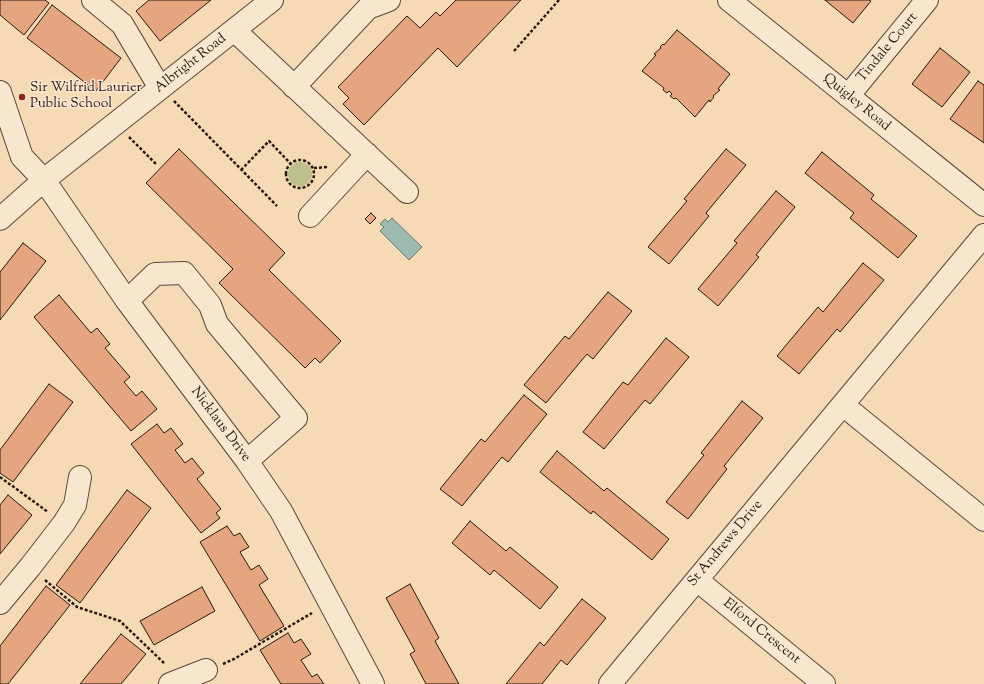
<!DOCTYPE html>
<html>
<head>
<meta charset="utf-8">
<style>
  body { margin:0 }
  canvas { display:block; background:#f5dab5 }
</style>
</head>
<body>
<canvas width="984" height="684"></canvas>
<script>
const c = document.querySelector('canvas').getContext('2d');
c.lineJoin = 'round';
function paint(path, color) { c.fillStyle = color; c.fill(path, 'evenodd'); }
const poly = rows => new Path2D(rows.map(r => 'M' + r).join(''));
function stroke(path, color, width, dash) { c.strokeStyle = color; c.lineWidth = width; c.lineCap = dash ? 'butt' : 'round'; c.setLineDash(dash || []); c.stroke(path); }
function label(font, color, halo, rows, align = 'center') {
  c.font = font + ' "Sorts Mill Goudy",serif'; c.lineWidth = 3; c.setLineDash([]); c.textBaseline = 'middle'; c.strokeStyle = halo; c.fillStyle = color; for (const [text, x, y, turn = 0] of rows) {
    c.save(); c.translate(x, y); c.rotate((+turn || 0) * Math.PI / 180); c.textAlign = isNaN(turn) ? turn : align; if (halo) c.strokeText(text, 0, 0); c.fillText(text, 0, 0); c.restore();
  }
}
paint(poly([
  '288 174a12 12 0 1 1 24 0a12 12 0 1 1-24 0Z'
]), '#bcc08d');
const water = poly([
  [392,218,422,247,409,260,380,231,384,227,380,224,385,219,388,222,392,218]
]);
paint(water, '#9cbab0');
stroke(water, '#6d7970', 1);
const building = poly([
  [0,0,45,0,49,3,24,35,0,15,0,0],
  [149,0,211,0,160,41,136,11,149,0],
  [456,0,521,0,457,67,438,48,364,125,343,104,349,98,338,87,407,16,420,28,436,12,440,16,456,0],
  [825,0,869,0,871,1,853,23,825,0],
  [52,5,121,58,96,91,27,38,52,5],
  [677,30,730,74,718,89,720,90,713,96,714,97,710,102,709,100,695,117,676,98,674,99,670,96,672,94,669,91,667,93,663,90,664,88,642,71,656,55,654,54,661,48,660,47,663,44,664,45,677,30],
  [940,48,970,72,942,107,912,84,940,48],
  [978,81,984,85,984,143,950,119,978,81],
  [179,149,285,253,269,270,341,341,320,363,315,358,305,368,219,283,233,269,146,183,179,149],
  [726,149,746,165,706,213,709,216,669,264,648,247,687,201,684,199,726,149],
  [822,152,874,195,871,199,917,236,898,258,850,218,854,213,805,173,822,152],
  [776,191,795,207,756,255,759,257,718,306,698,289,737,243,734,241,776,191],
  [371,213,376,218,370,224,365,219,371,213],
  [23,243,46,261,0,320,0,272,23,243],
  [863,263,884,280,840,332,837,329,799,374,777,356,818,307,823,312,863,263],
  [608,292,632,311,593,359,587,354,546,403,524,385,565,336,569,339,608,292],
  [59,295,91,333,97,328,110,344,105,348,130,377,124,382,136,396,142,391,157,409,131,431,34,317,59,295],
  [666,338,689,357,650,404,645,400,604,449,583,432,623,382,628,385,666,338],
  [49,384,73,402,13,482,0,473,0,450,49,384],
  [524,395,547,414,508,462,502,457,462,506,440,489,481,439,485,442,524,395],
  [742,401,763,418,724,466,727,469,688,519,666,502,704,455,701,453,742,401],
  [157,424,164,433,171,428,183,444,175,450,185,463,192,458,204,473,197,479,221,509,216,513,220,518,201,533,131,444,157,424],
  [557,451,604,491,607,488,669,539,652,560,593,511,591,514,540,472,557,451],
  [127,490,151,508,80,603,56,585,127,490],
  [8,495,32,515,0,554,0,505,8,495],
  [470,521,506,551,510,547,558,587,540,609,494,570,490,575,452,543,470,521],
  [227,526,234,536,240,533,249,547,240,552,251,570,259,565,268,579,259,585,284,626,260,641,200,542,227,526],
  [410,584,439,638,435,641,459,684,426,684,410,654,415,651,386,598,410,584],
  [46,586,70,605,8,684,0,684,0,646,46,586],
  [202,587,215,611,154,645,140,621,202,587],
  [582,599,606,618,567,665,561,660,542,684,506,684,540,642,544,646,582,599],
  [288,633,294,643,301,639,311,654,301,660,312,677,317,674,324,684,281,684,260,650,288,633],
  [121,634,146,654,121,684,80,684,121,634]
]);
paint(building, '#e4a57f');
stroke(building, '#271811', 1);
const minor = poly([
  [93,0,122,24,160,88],
  [729,0,984,205],
  [234,30,407,192],
  [294,87,368,8,389,0],
  [0,92,22,157,44,180,127,301,247,461,281,511,373,684],
  [848,96,927,0],
  [310,216,367,154],
  [0,219,44,180,272,0],
  [127,301,155,274,184,273,210,305,217,324,296,418,247,461],
  [843,405,984,520],
  [697,580,824,684],
  [0,603,30,567,64,523,75,505,80,477],
  [170,684,206,670],
  [610,684,984,235]
]);
stroke(minor, '#5a483a', 24);
stroke(poly([
  [514,51,559,0],
  [174,101,277,206],
  [129,137,156,164],
  '286 174a14 14 0 1 1 28 0a14 14 0 1 1-28 0Z',
  [314,168,328,167],
  [241,170,269,141,290,163],
  [0,477,48,512],
  [45,580,77,607,120,621,165,664],
  [223,664,234,659,312,613]
]), '#271811', 2.5, [3, 2]);
stroke(minor, '#f8e7cf', 22);
for (const [x, y, r, color] of [
  [22,97,4,"#8f2418"]
]) { const dot = new Path2D(); dot.arc(x, y, r, 0, 2 * Math.PI); c.fillStyle = color; c.fill(dot); stroke(dot, '#f8e7cf', 1.5); }
label('14px', '#271811', '#f8e7cf', [
  ["Tindale Court",888,48,-50],
  ["Albright Road",191,64,-38],
  ["Quigley Road",856,103,39],
  ["Nicklaus Drive",220,425,53],
  ["St Andrews Drive",726,544,-50],
  ["Elford Crescent",761,632,39]
]);
label('14px', '#271811', '#f8e7cf', [
  ["Sir Wilfrid Laurier",30,89],
  ["Public School",30,105]
], 'left');
</script>
</body>
</html>
